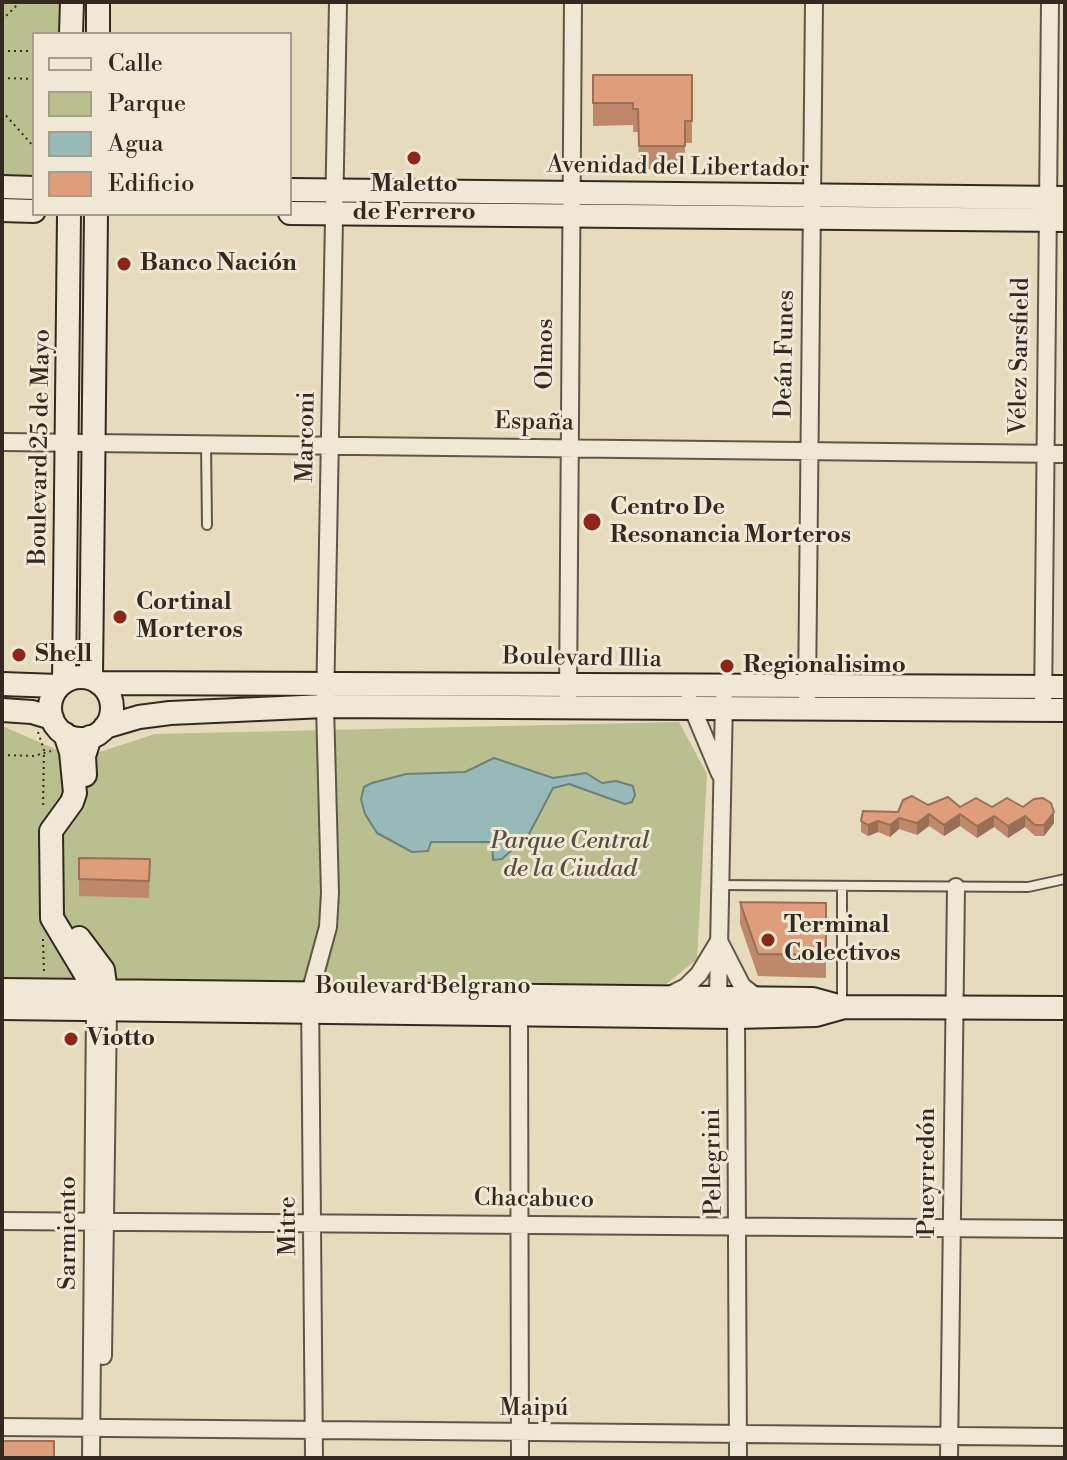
<!DOCTYPE html>
<html>
<head>
<meta charset="utf-8">
<style>
  body { margin:0 }
  #map { position:relative; width:1067px; height:1460px; overflow:hidden; background:#e6dbbd; font-family:"Libre Bodoni",serif }
  canvas { display:block }
  .frame { position:absolute; inset:0; border:4px solid #332920; pointer-events:none }
  .legend { position:absolute; left:32px; top:32px; width:260px; height:184px; box-sizing:border-box; background:#efe8d4; border:2px solid #a49c8c; margin:0; padding:10px 14px; list-style:none; font-size:24px; color:#332920 }
  .legend li { display:flex; align-items:center; gap:16px; height:40px }
  .legend b { width:40px; border:2px solid #a49c8c }
</style>
</head>
<body>
<div id="map">
<canvas width="1067" height="1460"></canvas>
<div class="frame"></div>
<ul class="legend">
<li><b style="height:10px;background:#efe8d4"></b>Calle</li>
<li><b style="height:22px;background:#b9bf8e"></b>Parque</li>
<li><b style="height:22px;background:#97bab8"></b>Agua</li>
<li><b style="height:22px;background:#de9e7c"></b>Edificio</li>
</ul>
</div>
<script>
const c = document.querySelector('canvas').getContext('2d');
c.lineJoin = 'round';
function paint(path, color) { c.fillStyle = color; c.fill(path, 'evenodd'); }
const poly = rows => new Path2D(rows.map(r => 'M' + r).join(''));
function stroke(path, color, width, dash) { c.strokeStyle = color; c.lineWidth = width; c.lineCap = dash ? 'butt' : 'round'; c.setLineDash(dash || []); c.stroke(path); }
function label(font, color, halo, rows, align = 'center') {
  c.font = font + ' "Libre Bodoni",serif'; c.lineWidth = 6; c.setLineDash([]); c.textBaseline = 'middle'; c.strokeStyle = halo; c.fillStyle = color; for (const [text, x, y, turn = 0] of rows) {
    c.save(); c.translate(x, y); c.rotate((+turn || 0) * Math.PI / 180); c.textAlign = isNaN(turn) ? turn : align; if (halo) c.strokeText(text, 0, 0); c.fillText(text, 0, 0); c.restore();
  }
}
paint(poly([
  [2,2,72,2,71,34,34,34,34,188,2,187],
  [679,722,707,774,697,959,664,986,2,980,2,726,78,759,155,734]
]), '#b9bf8e');
const water = poly([
  [494,758,553,778,586,773,602,783,616,781,633,786,635,795,632,802,625,804,569,784,553,788,529,834,502,859,493,860,492,842,431,842,428,851,412,852,377,833,365,814,361,799,364,787,372,783,406,774,465,772,494,758]
]);
paint(water, '#97bab8');
stroke(water, '#6f807b', 2);
const lane = poly([
  [206,444,207,525],
  [720,885,1028,887,1065,879],
  [842,886,842,1007]
]);
const street = poly([
  [2,442,1065,454],
  [568,696,573,2],
  [807,696,814,2],
  [724,699,718,998,736,1017,738,1458],
  [689,700,720,774],
  [1043,710,1050,2],
  [670,995,686,987,699,974,719,941,742,986,759,999],
  [519,1005,520,1458],
  [2,1221,1065,1229],
  [103,1356,108,1010],
  [2,1427,1065,1437],
  [91,1458,95,1009],
  [314,1458,310,993,328,927,330,893,325,706,338,2],
  [949,1458,956,887]
]);
const secondary = poly([
  [71,34,72,2],
  [98,34,98,2],
  [2,187,34,188],
  [290,190,1065,198],
  [2,210,34,211],
  [290,213,1065,220],
  '50 708a31 31 0 1 1 62 0a31 31 0 1 1-62 0Z',
  [91,678,96,214],
  [64,682,69,214],
  [99,683,1065,687],
  [2,684,58,686],
  [2,710,32,712,52,718],
  [105,727,139,717,170,713,325,706,1065,710],
  [65,734,71,752,75,793,72,802,51,831,52,918,91,983,94,1005],
  [85,775,84,756,90,737],
  [79,938,103,970,108,1007],
  [2,990,813,999,842,1007,1065,1008],
  [2,1008,736,1017,816,1015,841,1008]
]);
stroke(lane, '#605647', 12);
stroke(street, '#605647', 20);
stroke(secondary, '#332920', 26);
stroke(poly([
  [2,20,20,2],
  [2,51,34,51],
  [2,78,34,79],
  [2,111,34,147],
  [38,732,44,750,43,809],
  [2,755,34,756,51,751],
  [43,939,44,973]
]), '#332920', 2, [2, 4]);
stroke(lane, '#efe8d4', 8);
stroke(street, '#efe8d4', 16);
stroke(secondary, '#efe8d4', 22);
paint(poly([
  [593,75,692,75,692,143,685,143,685,169,639,169,638,132,633,132,633,125,593,126],
  [928,805,960,807,1023,807,1054,823,1044,836,1035,836,1025,827,1008,838,994,827,977,838,960,826,944,836,929,826,917,835,899,829,890,837,878,832,868,836,861,832,861,821],
  [79,858,150,859,149,898,79,896],
  [740,902,826,903,826,978,758,976,740,924]
]), '#bf886b');
paint(poly([
  [1054,812,1054,823,1044,836,1044,825],
  [929,814,929,826,917,835,917,823],
  [960,814,960,826,944,836,944,825],
  [994,816,994,827,977,838,977,826],
  [1025,816,1025,827,1008,838,1008,826],
  [899,818,899,829,890,837,890,825],
  [878,821,878,832,868,836,868,825]
]), '#9b6f57');
const building = poly([
  [593,75,692,75,692,121,685,121,685,146,639,146,638,109,633,109,633,103,593,103,593,75],
  [912,796,928,805,948,797,960,807,976,798,992,807,1007,798,1023,807,1034,799,1043,798,1051,803,1054,812,1044,825,1035,825,1025,816,1008,826,994,816,977,826,960,814,944,825,929,814,917,823,899,818,890,825,878,821,868,825,861,821,863,811,898,812,903,800,912,796],
  [79,858,150,859,149,881,79,879,79,858],
  [740,902,826,903,826,955,758,954,740,902],
  [2,1441,54,1441,54,1458,2,1458,2,1441]
]);
paint(building, '#de9e7c');
stroke(building, '#9b6f57', 2);
for (const [x, y, r, color] of [
  [414,158,8,"#8f2418"],
  [124,264,8,"#8f2418"],
  [592,522,10,"#8f2418"],
  [120,617,8,"#8f2418"],
  [19,655,8,"#8f2418"],
  [727,666,8,"#8f2418"],
  [768,940,8,"#8f2418"],
  [71,1039,8,"#8f2418"]
]) { const dot = new Path2D(); dot.arc(x, y, r, 0, 2 * Math.PI); c.fillStyle = color; c.fill(dot); stroke(dot, '#efe8d4', 3); }
label('24px', '#332920', '#efe8d4', [
  ["Avenidad del Libertador",678,168,1],
  ["Olmos",546,354,-90],
  ["Deán Funes",786,354,-89],
  ["Vélez Sarsfield",1021,356,-89],
  ["España",534,423,1],
  ["Marconi",307,437,-89],
  ["Boulevard 25 de Mayo",41,447,-89],
  ["Boulevard Illia",582,659,1],
  ["Boulevard Belgrano",423,987],
  ["Pellegrini",714,1162,-91],
  ["Pueyrredón",928,1172,-90],
  ["Chacabuco",534,1200,1],
  ["Mitre",289,1226,-91],
  ["Sarmiento",69,1233,-90],
  ["Maipú",534,1409]
]);
label('bold 24px', '#332920', '#efe8d4', [
  ["Maletto",414,185,"center"],
  ["de Ferrero",414,213,"center"],
  ["Banco Nación",140,264],
  ["Centro De",610,508],
  ["Resonancia Morteros",610,536],
  ["Cortinal",136,603],
  ["Morteros",136,631],
  ["Shell",35,655],
  ["Regionalisimo",743,666],
  ["Terminal",784,926],
  ["Colectivos",784,954],
  ["Viotto",87,1039]
], 'left');
label('italic 24px', '#544e3c', '#efe8d4', [
  ["Parque Central",570,842],
  ["de la Ciudad",570,870]
]);
</script>
</body>
</html>
